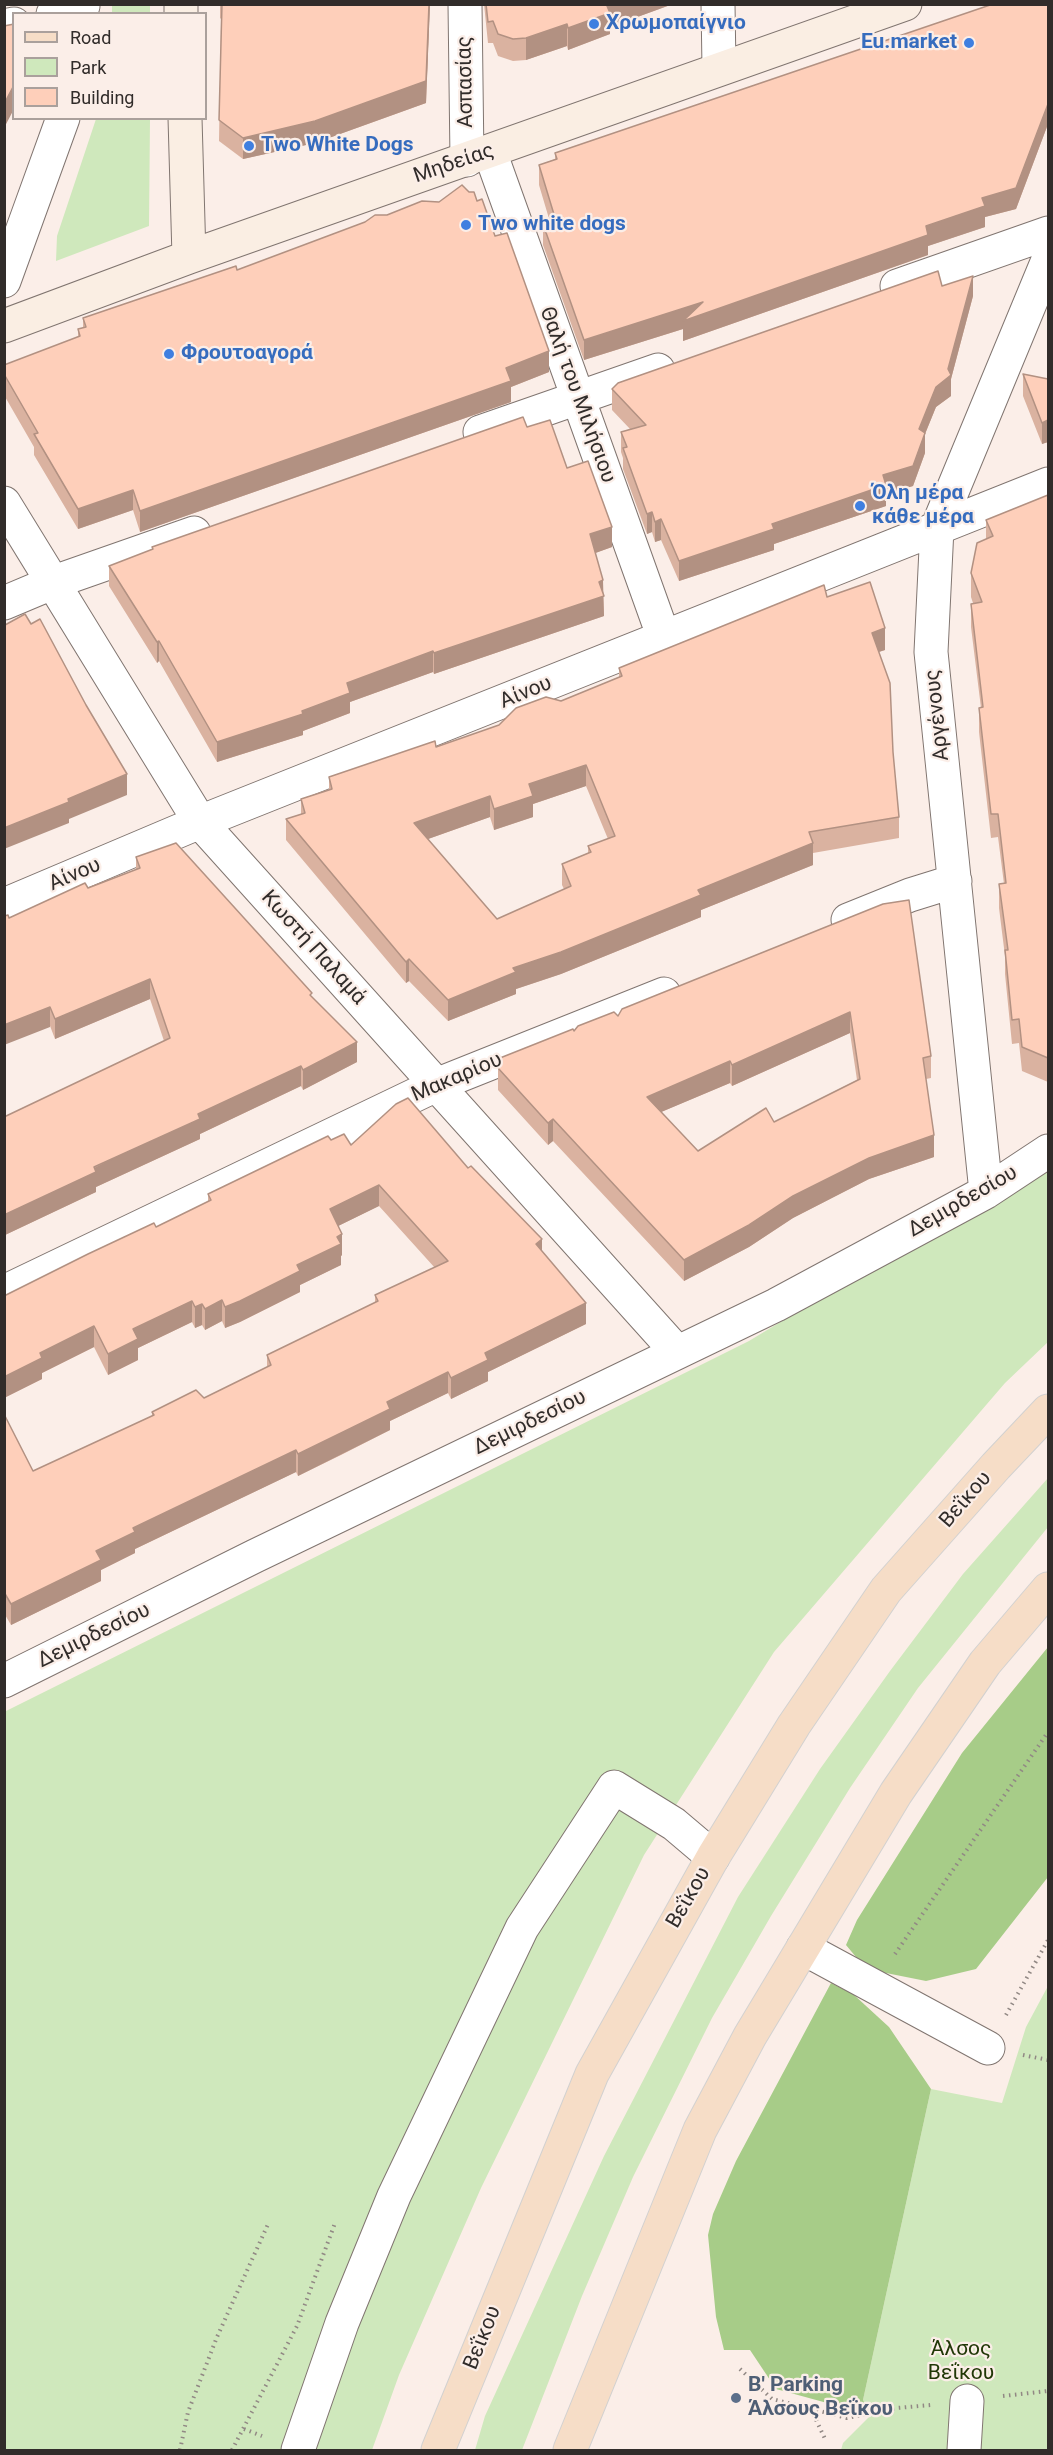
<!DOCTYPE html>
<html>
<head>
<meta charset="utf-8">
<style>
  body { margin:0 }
  #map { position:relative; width:1053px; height:2455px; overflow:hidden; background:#fbeee8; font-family:Roboto,sans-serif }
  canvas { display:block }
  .frame { position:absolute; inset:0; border:6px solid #312c2a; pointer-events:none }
  .legend { position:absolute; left:12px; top:12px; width:195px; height:108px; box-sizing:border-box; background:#fbeee8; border:2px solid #aaa09c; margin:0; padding:8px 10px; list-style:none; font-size:18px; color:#312c2a }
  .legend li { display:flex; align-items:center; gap:12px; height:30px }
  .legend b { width:30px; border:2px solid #aaa09c }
</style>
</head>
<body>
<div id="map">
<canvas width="1053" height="2455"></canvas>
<div class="frame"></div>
<ul class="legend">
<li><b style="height:8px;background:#f6ddc7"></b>Road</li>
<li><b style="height:16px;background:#cfe8bc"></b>Park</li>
<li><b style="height:16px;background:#fecfba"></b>Building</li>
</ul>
</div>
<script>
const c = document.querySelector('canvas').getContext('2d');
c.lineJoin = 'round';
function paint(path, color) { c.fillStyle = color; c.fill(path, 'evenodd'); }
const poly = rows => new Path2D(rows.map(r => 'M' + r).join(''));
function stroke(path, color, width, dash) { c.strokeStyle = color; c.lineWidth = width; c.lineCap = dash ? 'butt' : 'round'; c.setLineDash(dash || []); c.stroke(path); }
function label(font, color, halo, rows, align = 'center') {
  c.font = font + ' Roboto,sans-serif'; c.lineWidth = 4.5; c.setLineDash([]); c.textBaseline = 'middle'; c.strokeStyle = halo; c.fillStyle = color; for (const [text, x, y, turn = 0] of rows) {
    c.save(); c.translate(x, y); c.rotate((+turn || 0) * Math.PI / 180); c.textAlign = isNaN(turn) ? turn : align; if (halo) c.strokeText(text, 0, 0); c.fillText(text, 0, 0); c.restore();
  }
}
paint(poly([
  [112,5,150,5,150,13,112,13],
  [96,119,150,119,149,226,56,261,57,236],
  [1048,1160,1048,1342,1005,1383,774,1652,644,1855,481,2188,399,2375,372,2450,5,2450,4,1712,749,1341],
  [1048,1478,1048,1527,918,1688,850,1788,771,1916,712,2018,633,2177,582,2296,522,2450,475,2450,485,2416,604,2156,738,1897,820,1769,890,1671,963,1574],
  [1048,1986,1048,2450,841,2450,843,2443,871,2415,863,2400,931,2089,1002,2103,1026,2027]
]), '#cfe8bc');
paint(poly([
  [1048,1647,1048,1877,976,1969,926,1981,866,1969,846,1945,857,1920,962,1753],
  [831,1983,853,1994,889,2027,931,2089,863,2400,871,2415,776,2389,750,2350,724,2350,716,2317,708,2235,713,2214,736,2161]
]), '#a7cc88');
const street = poly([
  [465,4,467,160],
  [718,4,719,68],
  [53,14,83,6],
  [4,26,14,24],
  [490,152,664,638],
  [4,281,63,118],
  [897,286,1048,233],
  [480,432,658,370],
  [4,503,200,822,677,1352],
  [4,603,54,582,194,533],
  [4,905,200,822,1048,484],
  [848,920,910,895,955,881],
  [986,1192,931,652,937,528,1048,260],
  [4,1292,436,1085,664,994],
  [4,1681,255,1556,776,1305,986,1192,1048,1151],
  [803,1948,988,2048],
  [298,2450,342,2323,394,2196,522,1928,614,1787,674,1824,713,1857],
  [964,2450,967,2401]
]);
const secondary = poly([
  [181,4,181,14],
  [185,118,189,257],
  [4,326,189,257,905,4]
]);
const primary = poly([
  [438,2450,592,2074,713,1857,794,1725,886,1590,996,1466,1048,1411],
  [570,2450,700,2130,750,2036,896,1793,985,1663,1048,1589]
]);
stroke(street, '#807570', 35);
stroke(secondary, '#807570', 35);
stroke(primary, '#d2d1d0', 35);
stroke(poly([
  [895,1954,1048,1732],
  [1006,2015,1048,1940],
  [1023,2055,1048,2060],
  [740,2369,772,2399,847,2418,897,2408,931,2405],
  [1003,2396,1048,2391],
  [811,2409,826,2441],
  [244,2429,262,2436],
  [180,2450,188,2412,217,2337,269,2222],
  [232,2450,297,2326,335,2223]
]), '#918884', 4, [1.5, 4.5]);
stroke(street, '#fff', 33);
stroke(secondary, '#faeee3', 33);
stroke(primary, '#f6ddc7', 33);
paint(poly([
  [220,4,430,4,426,103,315,143,243,159,219,141,221,18,220,19],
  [484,4,673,4,610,27,610,34,568,50,567,46,526,60,513,61,498,56,493,43,488,43],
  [1048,4,1048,124,1016,209,985,217,985,227,928,246,928,255,683,341,683,329,584,360,543,245,543,224,550,222,539,185,539,165,555,159,555,153],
  [477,201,495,236,549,372,511,387,511,402,140,532,133,510,78,529,34,455,34,447,4,395,4,365,78,337,78,329,83,328,83,318,237,270,387,215,439,202],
  [942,286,973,296,951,379,951,396,936,407,925,434,925,453,913,486,886,494,886,506,774,544,774,550,679,581,661,540,655,542,652,532,647,534,623,469,623,458,621,452,621,432,630,429,612,410,612,389],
  [1023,374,1048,379,1048,374,1048,442,1042,444,1023,396],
  [527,427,567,468,612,547,595,553,603,594,604,616,434,674,433,672,350,702,350,713,303,731,303,735,217,762,159,661,157,663,109,586,109,566,152,550,152,547],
  [1048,495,1048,1082,1022,1071,1019,1043,1012,1044,1005,974,1005,956,999,908,999,884,1004,884,998,837,991,838,979,732,979,708,981,708,971,627,971,604,973,603,971,597,971,573,986,539,986,520],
  [827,597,885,650,879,652,893,752,899,817,899,838,813,853,813,865,701,910,701,917,561,974,516,989,516,994,448,1021,409,981,406,983,286,840,286,819,301,814,301,799,329,790,329,777,436,747,499,725,619,678,619,668],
  [586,786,608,839,588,846,588,853,562,864,562,885,564,889,497,919,428,839,490,817,494,830,533,817,533,804],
  [136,857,312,997,357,1062,303,1090,301,1086,200,1134,200,1139,96,1187,96,1192,5,1235,5,1242,4,1242,4,1117,164,1041,150,999,55,1039,9,918,136,870],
  [883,904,931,1056,931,1078,926,1079,934,1157,869,1179,793,1218,749,1247,684,1281,553,1141,548,1145,498,1090,498,1068,574,1031,618,1016],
  [850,1033,857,1080,774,1122,698,1151,661,1112,730,1083,732,1086],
  [331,1140,351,1145,542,1251,586,1324,488,1372,488,1381,451,1399,448,1393,390,1421,390,1430,341,1455,298,1476,296,1472,135,1549,135,1553,101,1570,101,1581,11,1625,4,1613,4,1414,33,1471,152,1416,152,1412,204,1398,267,1367,267,1355,375,1303,375,1295,435,1268,379,1206,338,1226,342,1255,341,1256,341,1265,300,1285,300,1292,240,1322,225,1328,222,1321,205,1330,202,1325,195,1328,192,1322,138,1348,138,1360,108,1375,94,1347,42,1373,42,1379,4,1398,156,1227,208,1202,208,1194]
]), '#dab2a0');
paint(poly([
  [429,4,430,4,426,103,315,143,243,159,243,138],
  [611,4,673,4,610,27,610,34,568,50,568,28],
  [567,24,567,46,526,60,526,38],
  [14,85,14,109,4,128,4,104],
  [1048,104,1048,124,1016,209,985,217,985,227,928,246,928,255,683,341,683,329,584,360,584,340,926,226,982,198],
  [973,276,973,296,951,379,951,396,936,407,925,434,925,453,913,486,886,494,886,506,774,544,774,550,679,581,679,561,772,524,883,475,919,429,936,387,948,369],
  [549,351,549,372,511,387,511,402,140,532,140,511],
  [1048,420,1048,442,1042,444,1042,423],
  [133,490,133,510,78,529,78,509],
  [652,512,652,532,647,534,647,514],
  [661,519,661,540,655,542,655,522],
  [612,527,612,547,590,555,590,534],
  [603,580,604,616,434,674,434,653],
  [885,628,885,650,872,654,872,633],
  [159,641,159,661,157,663,157,642],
  [433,651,433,672,350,702,350,713,303,731,303,735,217,762,217,742,302,711,347,683],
  [586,765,586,786,533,804,533,817,494,830,494,809,529,784],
  [127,774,127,795,69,819,69,823,4,849,4,828,68,799],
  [490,796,490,817,414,844,414,823],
  [813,843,813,865,701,910,701,917,561,974,516,989,516,994,448,1021,448,1000,513,968,698,890],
  [409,959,409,981,406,983,406,962],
  [150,979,150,999,55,1039,55,1019],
  [50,1007,50,1027,4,1045,4,1025],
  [850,1012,850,1033,732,1086,732,1065],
  [357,1042,357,1062,303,1090,303,1070],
  [730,1061,730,1083,647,1118,647,1097],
  [301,1066,301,1086,200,1134,200,1139,96,1187,96,1192,5,1235,5,1242,4,1242,4,1215,198,1114],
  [553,1119,553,1141,548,1145,548,1123],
  [934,1135,934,1157,869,1179,793,1218,749,1247,684,1281,684,1260,793,1196,869,1158],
  [379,1185,379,1206,330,1230,330,1209],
  [342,1234,342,1255,341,1256,341,1265,300,1285,300,1292,240,1322,225,1328,225,1307,297,1265,337,1237],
  [542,1239,542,1260,536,1244],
  [222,1300,222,1321,205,1330,205,1309],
  [192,1301,192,1322,138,1348,138,1360,108,1375,108,1354,133,1329],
  [586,1303,586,1324,488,1372,488,1381,451,1399,451,1378,485,1353],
  [202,1304,202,1325,195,1328,195,1307],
  [94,1326,94,1347,42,1373,42,1379,4,1398,4,1377,40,1353],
  [448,1372,448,1393,390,1421,390,1430,298,1476,298,1454,387,1402],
  [296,1450,296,1472,135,1549,135,1553,101,1570,101,1581,11,1625,11,1604,133,1528]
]), '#b29182');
const building = poly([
  [222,4,429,4,426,81,315,121,243,138,219,120,222,4],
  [486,4,611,4,607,6,610,13,568,28,567,24,526,38,513,39,498,34,493,21,488,22,486,4],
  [993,4,1048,4,1048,104,1016,188,982,198,985,206,926,226,928,235,683,321,703,302,584,340,543,224,556,221,539,165,557,159,555,153,993,4],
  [14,24,14,85,4,104,4,26,14,24],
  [462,185,469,192,474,192,477,201,482,199,495,236,507,233,549,351,506,368,511,381,140,511,133,490,78,509,34,434,38,433,4,374,4,365,80,336,78,329,86,327,83,318,236,266,237,270,365,222,375,215,387,215,422,201,439,202,462,185],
  [938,271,942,286,973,276,948,369,951,375,936,387,919,429,925,433,913,466,883,475,886,485,772,524,774,529,679,561,661,519,655,522,652,512,647,514,623,448,627,447,621,432,646,425,612,389,618,383,938,271],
  [1023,374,1048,379,1048,374,1048,420,1042,423,1023,374],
  [523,417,527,427,550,420,567,468,588,461,612,527,590,534,603,580,599,582,604,596,434,653,433,651,347,683,350,693,302,711,303,714,217,742,159,641,157,642,109,566,153,549,152,547,523,417],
  [1048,495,1048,1058,1022,1047,1019,1019,1012,1020,1005,950,1008,950,999,884,1006,883,998,814,991,814,979,708,983,707,971,604,982,602,971,573,977,543,993,536,986,520,1048,495],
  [870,582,885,628,872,633,890,683,893,752,899,817,809,832,813,843,698,890,701,895,561,952,513,968,516,972,448,1000,409,959,406,962,286,819,305,813,301,799,332,789,329,777,435,741,436,747,499,725,516,708,546,697,561,701,622,676,619,668,824,585,827,597,870,582],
  [586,765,615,836,588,846,591,852,562,864,571,886,497,919,414,823,490,796,494,809,533,796,529,784,586,765],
  [25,614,31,624,40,619,86,705,127,774,68,799,69,802,4,828,4,624,5,625,25,614],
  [176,843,312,993,310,995,357,1042,303,1070,301,1066,198,1114,200,1119,94,1167,96,1172,4,1215,4,1117,170,1038,150,979,55,1019,50,1007,4,1025,4,916,8,915,9,918,85,883,88,888,140,868,136,857,176,843],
  [909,900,931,1056,923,1058,934,1135,869,1158,793,1196,749,1225,684,1260,553,1119,548,1123,498,1068,500,1058,573,1029,574,1031,578,1026,614,1012,618,1016,622,1009,883,904,909,900],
  [850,1012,860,1079,774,1122,766,1108,698,1151,647,1097,730,1061,732,1065,850,1012],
  [408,1098,468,1168,471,1166,542,1239,536,1244,586,1303,485,1353,488,1360,451,1378,448,1372,387,1402,390,1409,341,1433,298,1454,296,1450,133,1528,135,1532,96,1551,101,1560,11,1604,4,1592,4,1414,33,1471,154,1415,152,1412,196,1390,204,1398,271,1365,267,1355,378,1301,375,1295,448,1261,379,1185,330,1209,342,1234,337,1237,341,1244,297,1265,300,1271,240,1301,225,1307,222,1300,205,1309,202,1304,195,1307,192,1301,133,1329,138,1339,108,1354,94,1326,40,1353,42,1358,4,1377,4,1296,88,1254,154,1223,156,1227,211,1200,208,1194,328,1136,331,1140,344,1134,351,1145,396,1104,408,1098]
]);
paint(building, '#fecfba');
stroke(building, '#b29182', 1.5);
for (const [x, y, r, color] of [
  [594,24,6,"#3f7fe0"],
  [969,43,6,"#3f7fe0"],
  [249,146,6,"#3f7fe0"],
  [466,225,6,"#3f7fe0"],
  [169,354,6,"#3f7fe0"],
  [860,506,6,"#3f7fe0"],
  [736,2398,6,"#5c6f8a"]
]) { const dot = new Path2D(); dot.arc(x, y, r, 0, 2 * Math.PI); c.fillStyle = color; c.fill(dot); stroke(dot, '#fbeee8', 2); }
label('bold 21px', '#366cbe', '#fbeee8', [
  ["Χρωμοπαίγνιο",606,24],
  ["Eu.market",957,43,"right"],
  ["Two White Dogs",261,146],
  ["Two white dogs",478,225],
  ["Φρουτοαγορά",181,354],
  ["Όλη μέρα",872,494],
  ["κάθε μέρα",872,518]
], 'left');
label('21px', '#312c2a', '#fbeee8', [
  ["Ασπασίας",466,82,-91],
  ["Μηδείας",454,164,-19],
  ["Θαλή του Μιλήσιου",577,395,70],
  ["Αίνου",526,693,-22],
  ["Αργένους",938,715,-96],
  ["Αίνου",75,875,-23],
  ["Κωστή Παλαμά",313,948,48],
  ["Μακαρίου",457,1078,-23],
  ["Δεμιρδεσίου",963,1202,-30],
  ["Δεμιρδεσίου",530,1423,-26],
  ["Βεΐκου",966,1500,-49],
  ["Δεμιρδεσίου",94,1636,-26],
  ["Βεΐκου",689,1898,-60],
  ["Βεΐκου",483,2338,-68]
]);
label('21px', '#213807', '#fbeee8', [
  ["Άλσος",961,2350],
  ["Βεΐκου",961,2374]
]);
label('bold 21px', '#4e5e75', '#fbeee8', [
  ["Β' Parking",748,2386],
  ["Άλσους Βεΐκου",748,2410]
], 'left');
</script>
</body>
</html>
